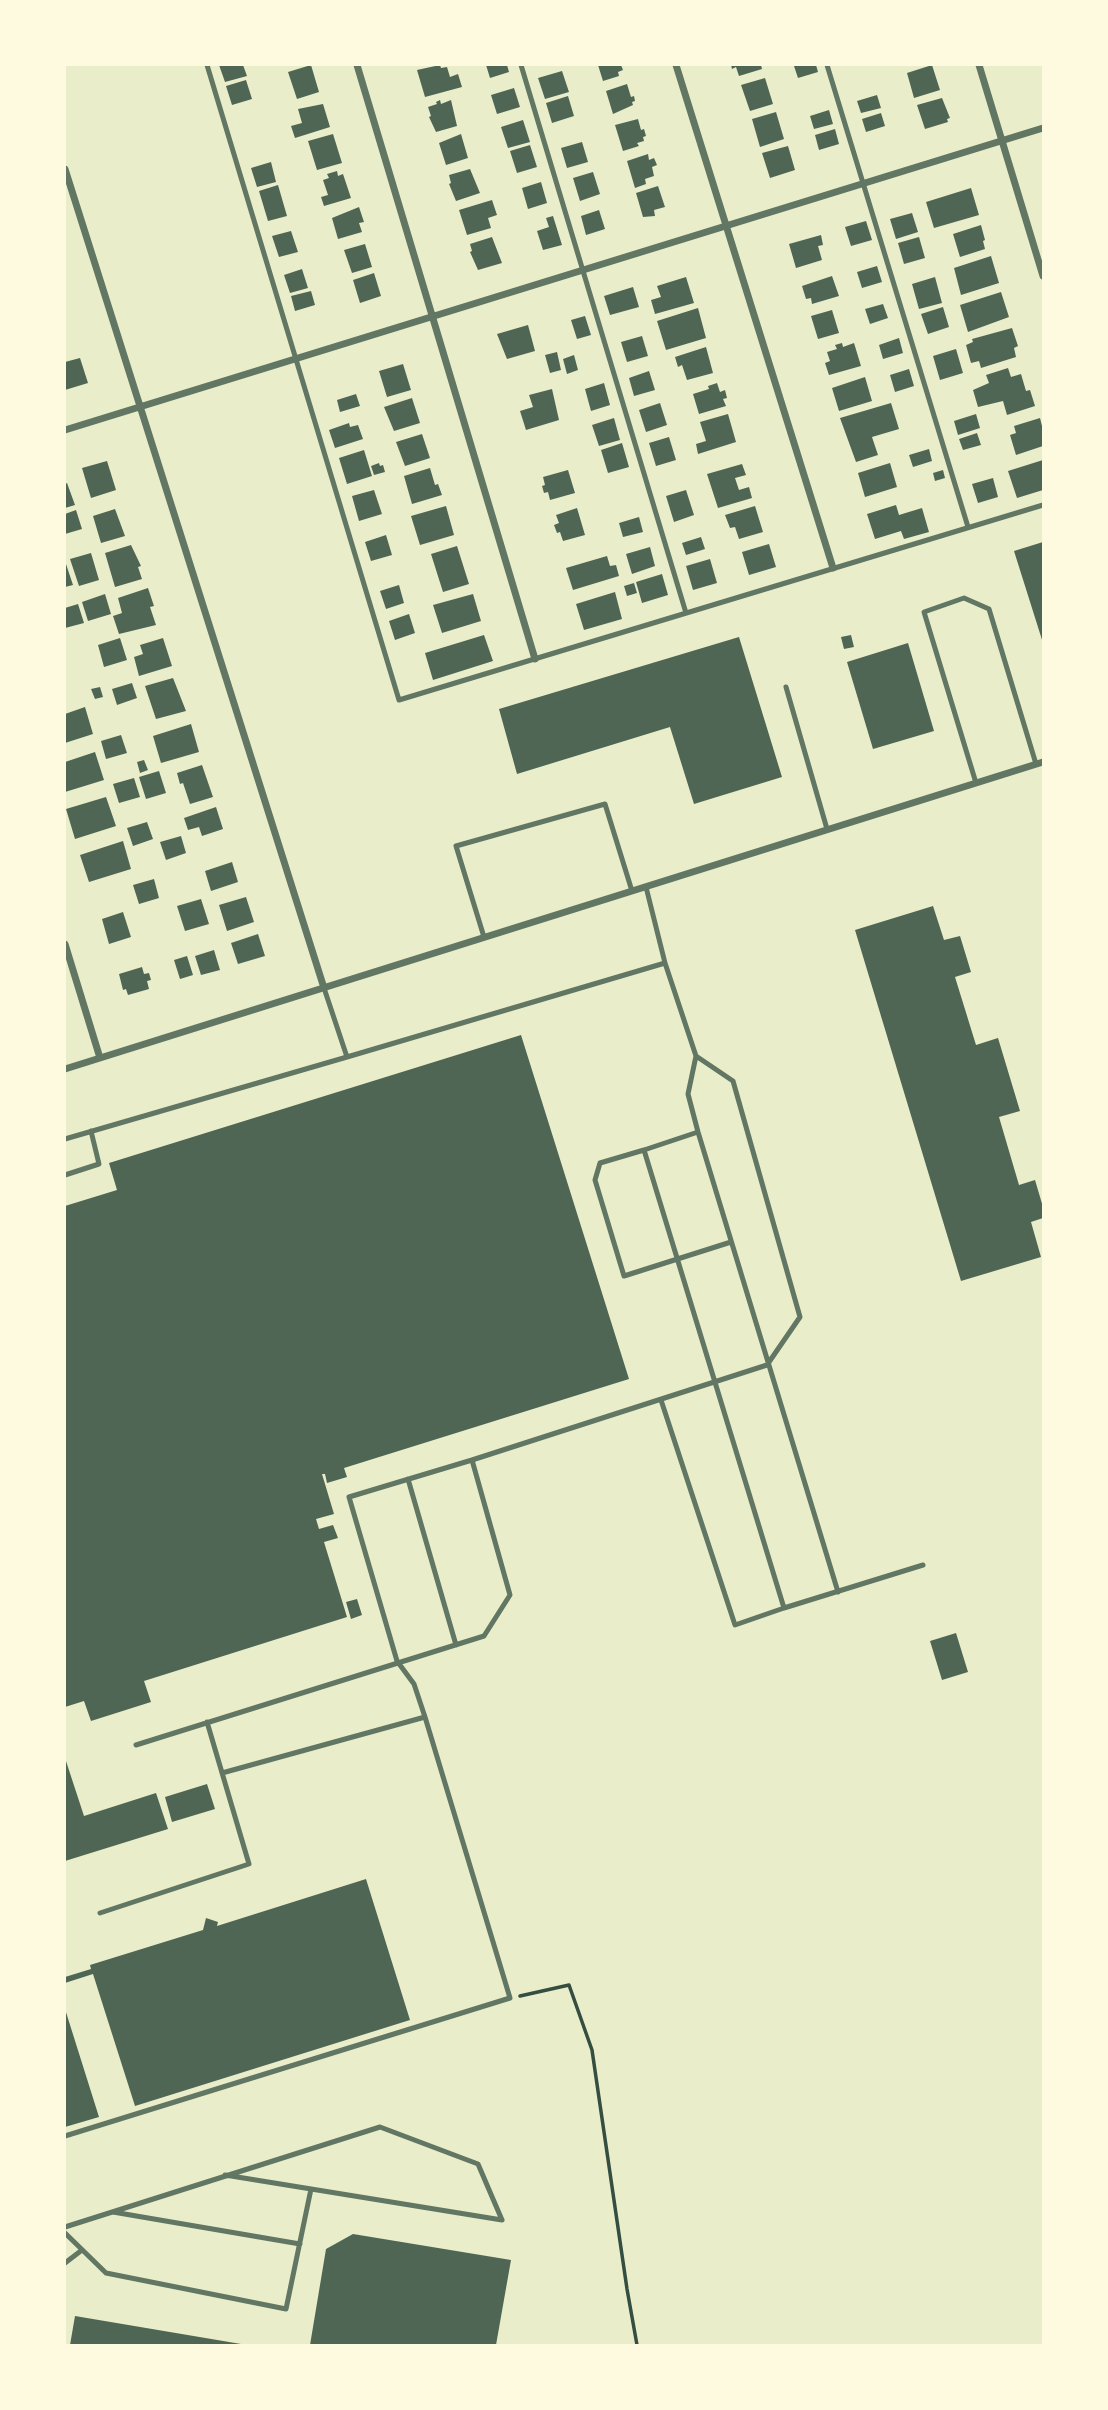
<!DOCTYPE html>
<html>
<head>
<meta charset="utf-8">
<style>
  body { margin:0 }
  #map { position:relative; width:1108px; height:2410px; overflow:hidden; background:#e9edc9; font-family:"Fira Sans Condensed",sans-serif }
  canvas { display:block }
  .frame { position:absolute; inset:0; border:66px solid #fefae0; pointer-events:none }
</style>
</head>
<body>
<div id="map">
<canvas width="1108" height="2410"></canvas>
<div class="frame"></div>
</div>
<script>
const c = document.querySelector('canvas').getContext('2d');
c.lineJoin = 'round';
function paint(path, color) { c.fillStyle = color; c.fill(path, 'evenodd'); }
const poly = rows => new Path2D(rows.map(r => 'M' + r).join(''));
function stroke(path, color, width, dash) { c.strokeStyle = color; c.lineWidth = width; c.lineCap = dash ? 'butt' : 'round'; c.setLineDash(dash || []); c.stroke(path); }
paint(poly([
  [219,65,243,65,247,76,225,82],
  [311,65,319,92,297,99,288,72],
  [440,65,441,68,447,67,450,77,458,74,462,87,425,97,417,70],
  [486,65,507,65,509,72,490,78],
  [598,65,621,65,623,70,618,72,619,76,603,81],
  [731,65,761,65,762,69,739,76,736,67,732,69],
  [799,65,816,65,818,72,798,78,794,66],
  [932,65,940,90,914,98,907,73],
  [562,71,569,92,545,99,538,78],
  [765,78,773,104,750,111,741,85],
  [246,80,252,99,232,105,226,86],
  [627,84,631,97,634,96,635,101,632,102,633,105,613,114,606,91],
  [514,88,520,107,497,114,491,95],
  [877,95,881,108,861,113,857,101],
  [568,96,574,116,552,123,546,103],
  [942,98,950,118,947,119,948,122,925,129,917,105],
  [440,100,441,104,451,100,457,126,436,132,429,117,431,116,428,107,437,104,436,102],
  [323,104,330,127,295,138,291,126,302,123,298,109],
  [829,110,833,124,814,129,810,116],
  [776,112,784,139,760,147,752,119],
  [881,113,885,126,866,132,862,119],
  [638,119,641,130,644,129,646,136,643,137,644,141,637,143,639,146,623,151,615,125],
  [523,120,530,142,508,148,501,127],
  [835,129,839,144,819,150,815,135],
  [333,134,342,163,317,170,308,141],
  [461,134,468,158,446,165,439,143],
  [582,142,588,162,567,168,561,148],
  [530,145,537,167,517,173,510,151],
  [788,146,795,170,770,178,762,153],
  [648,154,649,160,654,158,657,165,652,167,654,176,645,179,646,184,635,188,627,161],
  [271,162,276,182,257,187,251,168],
  [470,169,480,193,456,201,449,184,451,183,449,175],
  [337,171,338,176,343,174,351,198,324,206,321,197,328,195,323,180,329,178,327,174],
  [593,172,600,194,580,201,573,178],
  [541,182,547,203,528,209,522,188],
  [278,185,287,216,268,221,259,191],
  [658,186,665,207,654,210,655,216,643,217,636,193],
  [971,188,979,215,934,228,926,202],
  [492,200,497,215,488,218,491,228,467,235,459,210],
  [359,207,364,222,359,223,362,232,338,239,332,218],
  [599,210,605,229,586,235,581,216],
  [912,213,918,232,896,239,890,219],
  [553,216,562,245,543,250,537,231,549,227,546,218],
  [866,221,872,240,851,246,845,227],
  [981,225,985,240,983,241,985,249,960,257,953,234],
  [291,231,298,252,279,257,272,236],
  [821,235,823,245,818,246,822,260,796,268,789,244],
  [492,237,502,263,478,270,470,252,472,251,470,244],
  [919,237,925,258,904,264,898,243],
  [365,244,372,267,352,273,344,250],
  [991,256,999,283,961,295,954,268],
  [877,266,882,282,862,288,857,272],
  [302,269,308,288,290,293,284,275],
  [374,273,381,296,360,303,353,280],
  [832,276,839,296,812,304,811,298,806,299,802,286],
  [686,277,694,303,655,314,651,300,661,297,657,286],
  [935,277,942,303,919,309,912,284],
  [633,287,639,307,610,315,604,296],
  [311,291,315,305,295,311,291,296],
  [1001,292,1009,317,968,332,960,305],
  [883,304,888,318,870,324,865,309],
  [943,307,949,327,928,334,921,314],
  [698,308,706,338,666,350,657,321],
  [832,310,839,333,818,339,811,316],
  [585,316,591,335,577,339,571,320],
  [528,325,535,351,507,359,497,334],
  [1012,328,1018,346,1014,348,1016,357,981,368,979,361,971,363,966,345,973,342,972,339],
  [642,336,648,356,627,362,621,342],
  [899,338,903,353,883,359,879,345],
  [842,343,843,347,854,343,861,366,829,375,825,363,830,361,827,352,837,349,835,345],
  [706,347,713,373,687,380,682,365,678,367,675,357],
  [956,349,963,373,940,380,933,356],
  [557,352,561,370,550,373,545,355],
  [574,355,578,370,567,374,563,359],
  [80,358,88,383,65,390,65,362],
  [403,364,411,390,387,397,379,371],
  [1008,368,1011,377,1021,374,1026,391,1030,390,1035,406,1007,415,1003,401,978,407,973,390,989,383,986,375],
  [909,369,914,386,895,392,890,375],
  [649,371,655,390,634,396,629,378],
  [865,377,872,401,839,411,832,388],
  [604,383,610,405,591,411,585,389],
  [717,383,720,392,725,390,727,398,723,399,726,406,699,414,693,394,709,389,708,386],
  [552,389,559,420,526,430,520,411,533,407,529,395],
  [356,394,360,406,340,412,337,400],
  [412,398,420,423,394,431,384,407],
  [660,403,667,425,646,432,639,410],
  [891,403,899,429,872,437,878,455,856,462,840,418],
  [728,414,736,442,698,454,696,444,706,441,700,422],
  [976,414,980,428,958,435,954,421],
  [614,418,620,440,599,446,592,425],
  [1040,418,1043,430,1043,446,1016,455,1010,435,1016,433,1014,426],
  [349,423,350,427,358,425,363,439,335,448,329,430],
  [977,433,981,445,963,450,959,439],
  [422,434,430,458,405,466,396,442],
  [669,437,676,460,656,466,649,443],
  [622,443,629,467,608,473,601,450],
  [929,449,932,461,913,467,909,455],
  [364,450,372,476,347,484,339,458],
  [1043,460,1043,490,1017,498,1008,471],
  [107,461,116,490,91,498,82,468],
  [379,463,380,466,383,465,385,472,374,475,371,466],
  [890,463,897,487,865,497,858,473],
  [742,464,746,475,735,478,739,490,749,487,752,498,718,508,707,474],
  [430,468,435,485,438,484,442,495,412,504,404,476],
  [568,470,575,493,550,500,548,492,544,493,542,486,545,485,543,477],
  [943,470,945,478,935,481,933,473],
  [993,478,998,497,978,503,972,484],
  [67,483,75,505,65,508,65,484],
  [374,490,382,514,359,521,352,496],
  [686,490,694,515,674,522,666,496],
  [896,505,899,515,922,508,929,532,904,539,901,531,875,539,867,514],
  [446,506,454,535,420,545,411,516],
  [755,506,763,532,739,539,735,527,730,528,725,515],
  [577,508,585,535,563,541,560,532,557,533,554,525,559,523,556,515],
  [115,509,125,536,101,543,93,516],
  [76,510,82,529,65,534,65,514],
  [639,517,643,532,623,537,619,523],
  [386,535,392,555,371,561,365,542],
  [701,537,705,549,686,555,682,543],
  [1043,542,1043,643,1014,551],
  [769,544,776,567,749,575,742,552],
  [131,545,141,566,138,567,142,579,115,587,105,553],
  [457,546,469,584,443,592,431,554],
  [650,547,655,566,632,574,626,554],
  [91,553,99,580,79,586,70,559],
  [607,556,610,566,616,565,619,576,573,590,566,568],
  [710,559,717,583,693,590,686,566],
  [65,561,73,585,65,587],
  [662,574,668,595,642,603,636,582],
  [634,583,637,593,627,596,624,586],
  [399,585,404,603,386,609,380,591],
  [148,588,154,606,150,607,156,625,119,634,113,616,122,613,118,598],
  [615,592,622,619,584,630,576,604],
  [105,594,111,614,88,621,82,602],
  [473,594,481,621,442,633,433,605],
  [78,604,84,623,65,628,65,608],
  [409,614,415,633,395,640,389,621],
  [484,635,493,661,433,680,425,653],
  [851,635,854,647,844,649,841,637],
  [739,637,782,777,694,804,670,727,517,774,499,709],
  [120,638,127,660,104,667,98,645],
  [163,638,172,666,139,676,134,657,143,654,140,645],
  [908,643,934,731,873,749,847,662],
  [173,678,186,711,156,719,145,686],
  [132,683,137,698,117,705,112,689],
  [100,687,103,697,95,699,91,689],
  [85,707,93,734,65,743,65,714],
  [191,724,199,752,161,763,153,736],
  [121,735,127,753,106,759,101,741],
  [95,752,104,780,65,792,65,762],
  [144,760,148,770,140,773,137,762],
  [202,765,213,797,190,804,183,783,180,784,177,773],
  [159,771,166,793,146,799,139,777],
  [134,778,140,797,119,803,113,784],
  [106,797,116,826,75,839,66,809],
  [216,807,223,829,202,836,199,827,188,830,184,818],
  [147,822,153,839,133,846,127,828],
  [181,836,186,853,166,860,160,842],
  [123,841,131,869,89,882,80,855],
  [232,862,238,882,211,891,205,871],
  [154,879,159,898,139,904,133,885],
  [246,897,254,922,227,931,219,905],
  [201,899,209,924,185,931,177,906],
  [933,906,944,940,960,936,971,972,955,977,976,1045,998,1038,1020,1111,999,1117,1019,1185,1035,1180,1043,1207,1043,1218,1031,1222,1041,1257,961,1281,855,930],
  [123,912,131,937,109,944,102,919],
  [258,934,265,956,238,964,231,943],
  [214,950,220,970,201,975,195,956],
  [187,956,193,975,180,979,174,960],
  [142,967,144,974,149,973,151,980,147,981,149,989,128,995,126,989,123,990,119,974],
  [521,1035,629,1379,344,1468,347,1477,327,1483,325,1474,322,1474,334,1514,316,1519,319,1529,333,1525,338,1538,324,1542,347,1617,144,1681,151,1702,91,1721,84,1701,65,1707,65,1206,117,1190,109,1163],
  [357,1599,362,1615,351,1619,346,1602],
  [956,1633,968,1672,942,1680,930,1641],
  [65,1758,84,1816,156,1793,168,1829,65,1861],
  [207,1784,215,1809,172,1822,165,1797],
  [366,1879,410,2020,135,2106,93,1974,65,1983,65,1977,91,1969,90,1965,203,1930,206,1918,218,1922,217,1926],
  [65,2009,99,2117,65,2127],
  [353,2234,511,2260,496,2345,310,2345,326,2249],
  [75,2316,241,2344,241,2345,70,2345]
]), '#4f6655');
stroke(poly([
  [520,1996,569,1985,592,2050,627,2289,637,2345]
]), '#344e41', 3.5);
stroke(poly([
  [207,65,399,700,1043,505],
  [521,65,686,613],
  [827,65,968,527],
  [786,687,827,829],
  [976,783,924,612,964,598,989,609,1036,764],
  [646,887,665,963,696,1056,688,1094,698,1132,838,1592],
  [484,937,456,846,605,804,632,891],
  [324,988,347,1057,665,963],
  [698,1132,644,1150,784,1608,923,1565],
  [65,1139,347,1057],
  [644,1150,600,1163,595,1180,624,1276,731,1242],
  [65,1175,99,1164,91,1131],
  [661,1400,735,1625,784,1608],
  [408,1479,456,1645],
  [425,1717,414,1684,397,1661,349,1497,472,1460],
  [136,1745,484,1636,510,1595,472,1460,767,1365,800,1317,733,1081,696,1056],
  [100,1913,249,1864,207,1722],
  [65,2136,510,1998,425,1717,222,1773],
  [225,2175,502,2220],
  [113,2212,300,2244],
  [65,2227,380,2127,478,2164,502,2220],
  [65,2233,106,2273,286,2309,311,2189],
  [65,2263,82,2250]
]), '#617663', 5);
stroke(poly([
  [357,65,535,659],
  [676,65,833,568],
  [979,65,1043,276],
  [65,169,324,988],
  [65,430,1043,128],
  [65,944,100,1058],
  [65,1069,1043,762]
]), '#617663', 7);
</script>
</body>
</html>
